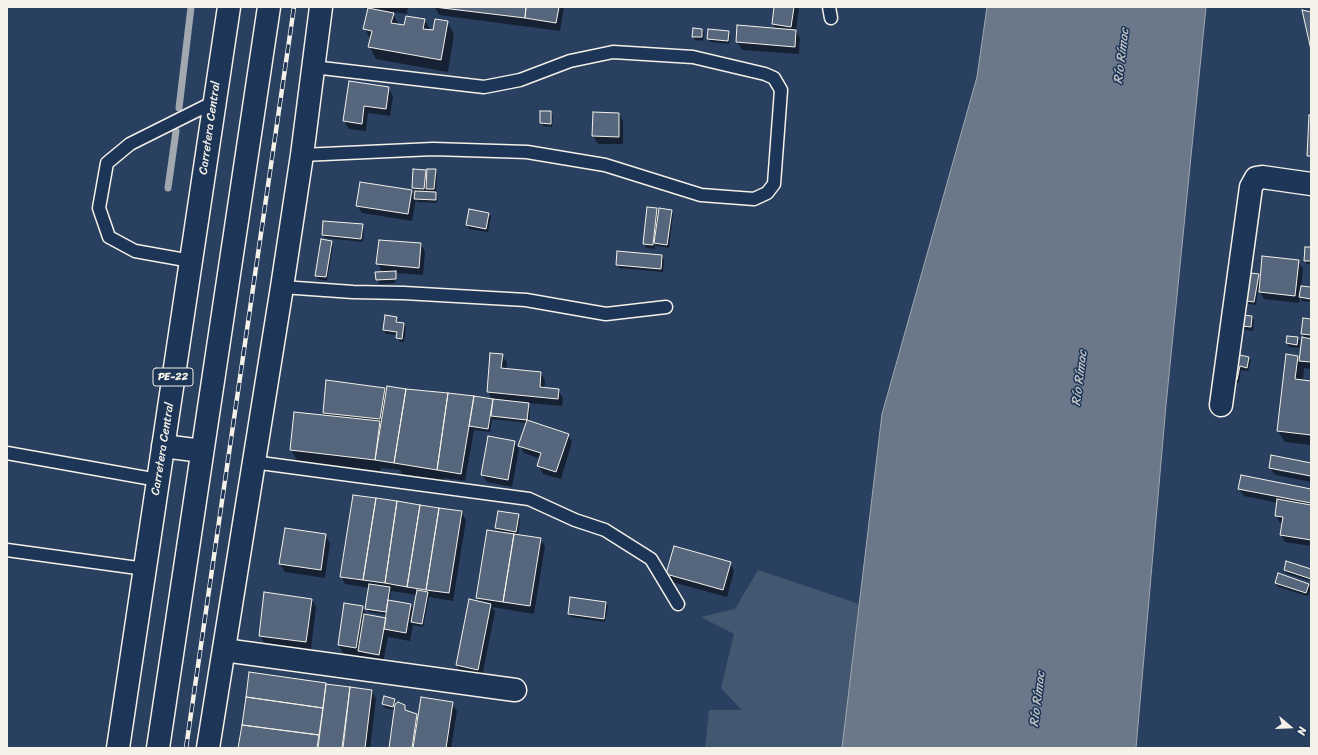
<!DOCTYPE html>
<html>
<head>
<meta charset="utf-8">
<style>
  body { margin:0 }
  #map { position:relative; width:1318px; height:755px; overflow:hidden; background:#2a4060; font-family:Sriracha,sans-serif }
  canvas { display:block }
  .frame { position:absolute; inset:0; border:8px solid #f4f1e8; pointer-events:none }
  .north { position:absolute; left:1270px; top:707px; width:40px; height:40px; -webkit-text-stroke:3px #1d3557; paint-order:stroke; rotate:109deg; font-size:11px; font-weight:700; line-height:16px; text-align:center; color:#f4f1e8 }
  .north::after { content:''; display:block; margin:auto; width:14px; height:18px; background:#f4f1e8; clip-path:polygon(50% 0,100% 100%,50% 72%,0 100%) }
</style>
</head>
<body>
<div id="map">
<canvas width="1318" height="755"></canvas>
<div class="frame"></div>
<div class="north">N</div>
</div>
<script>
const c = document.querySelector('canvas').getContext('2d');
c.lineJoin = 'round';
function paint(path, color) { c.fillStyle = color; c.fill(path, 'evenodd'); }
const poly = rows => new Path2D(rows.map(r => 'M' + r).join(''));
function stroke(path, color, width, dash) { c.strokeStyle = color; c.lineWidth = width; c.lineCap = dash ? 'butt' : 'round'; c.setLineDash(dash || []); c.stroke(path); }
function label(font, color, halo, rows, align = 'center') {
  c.font = font + ' Sriracha,sans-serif'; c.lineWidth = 3; c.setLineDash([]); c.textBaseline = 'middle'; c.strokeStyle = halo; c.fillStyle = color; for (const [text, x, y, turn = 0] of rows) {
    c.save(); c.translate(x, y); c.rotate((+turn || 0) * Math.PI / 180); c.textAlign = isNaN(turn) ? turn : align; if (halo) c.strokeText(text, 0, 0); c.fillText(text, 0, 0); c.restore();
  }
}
paint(poly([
  [758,570,859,604,842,748,705,748,709,710,742,710,721,688,734,634,701,617,735,609]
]), '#445771');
const water = poly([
  [987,7,1206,7,1166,405,1136,748,842,748,882,414,977,77,987,7]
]);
paint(water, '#6a788a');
stroke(water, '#a1a8b0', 1);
paint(poly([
  [358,7,408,7,407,14,392,12,399,25,405,26,425,20,431,31,434,32,447,22,454,34,448,72,376,59,370,47,371,40,365,29,369,9],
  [435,7,564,7,560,31,439,15],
  [775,7,799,7,796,31,800,38,799,54,742,50,737,42,776,29,773,24],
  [702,30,704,33,703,41,695,40,693,36],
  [728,32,730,35,729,44,710,42,708,38],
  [388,88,393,96,390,116,368,113,366,131,349,129,344,121],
  [551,112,553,116,552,127,543,126,541,123],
  [619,114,623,121,623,144,598,144,593,136],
  [435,170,437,174,436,193,438,197,437,203,417,202,416,199,412,221,362,213,357,205,411,191,415,197,413,188,425,171,428,175],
  [648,208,656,209,659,214,671,211,673,214,669,248,657,246,655,243,655,249,646,248,644,244],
  [489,214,491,217,488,232,469,229,467,225],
  [362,225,364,229,363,242,325,238,323,235],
  [331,242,333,246,327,281,318,279,316,276],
  [421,244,425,252,423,275,396,273,395,283,379,284,376,273,383,273,378,264],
  [1311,248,1311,264,1307,264,1305,260],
  [662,256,664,260,663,272,619,268,617,264],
  [1298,261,1303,269,1301,287,1311,288,1311,302,1302,301,1300,296,1299,303,1264,299,1258,289,1256,305,1242,303,1258,275,1261,280],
  [1252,317,1254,320,1253,331,1236,328],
  [396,318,398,323,404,324,406,328,404,342,400,342,398,335,386,334,384,330],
  [1311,320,1311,369,1304,368,1303,381,1311,382,1311,445,1285,442,1278,431,1297,357,1300,361,1305,339,1302,333],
  [1298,338,1300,342,1299,348,1289,347,1287,343],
  [502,355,507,363,506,369,541,373,545,381,544,389,558,390,563,398,562,406,527,403,530,408,529,422,568,435,572,442,561,479,543,474,539,466,541,459,524,453,520,446,527,423,492,419,490,432,474,430,465,481,444,478,443,481,402,474,400,470,381,468,381,471,298,462,291,450,295,413,326,416,324,413,327,382,385,388,387,392,492,400,488,391],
  [1249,358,1251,361,1248,371,1241,370,1239,383,1229,381,1227,378],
  [514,442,519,449,512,487,487,482,482,475],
  [1311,464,1311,475,1274,468,1274,470,1311,477,1311,482,1275,475,1270,468],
  [1239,489,1311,490,1311,546,1285,542,1281,535,1283,524,1280,523,1276,516,1278,503,1244,496],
  [461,512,466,520,453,601,429,597,423,627,413,625,410,641,388,637,383,662,363,659,361,656,343,653,339,645,362,607,367,615,386,619,387,615,369,612,367,609,370,588,345,584,341,576],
  [391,591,417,595,414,611,411,605,390,601],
  [499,512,518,515,520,519,518,535,540,539,545,546,534,614,492,607,495,612,482,677,461,673,457,665,470,600,480,602,477,598,498,532,496,528],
  [325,535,330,543,325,578,285,572,280,564],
  [730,563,734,571,727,597,672,582,667,574],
  [1285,570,1311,570,1311,581,1287,574],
  [1276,583,1309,584,1311,588,1308,596,1278,587],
  [312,600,316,607,311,649,264,643,260,635],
  [606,603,608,606,605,622,571,617,569,614],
  [250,673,372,691,376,699,370,748,240,748],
  [394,699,397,704,402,704,407,712,416,715,418,719,452,703,457,711,451,748,390,748,395,710,385,708,383,704]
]), '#0007');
stroke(poly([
  [179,108,191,7],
  [168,188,176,131]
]), '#a1a8b0', 7);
const building = poly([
  [434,7,526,7,525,18,434,7],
  [526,7,559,7,556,23,525,18,526,7],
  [774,7,794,7,791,27,772,24,774,7],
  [368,8,394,13,391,23,404,25,406,16,425,19,423,29,433,30,435,19,448,21,441,60,368,47,372,31,363,29,368,8],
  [1302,10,1311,12,1311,50,1302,10],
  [737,25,796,30,795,47,736,42,737,25],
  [693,28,702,29,702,37,692,37,693,28],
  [708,29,729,31,728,41,707,39,708,29],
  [349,81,389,87,386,109,364,106,362,124,343,121,349,81],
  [540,111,551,111,551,124,540,123,540,111],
  [593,112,619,113,619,137,592,136,593,112],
  [1309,115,1311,115,1311,156,1307,156,1309,115],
  [413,169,426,170,424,189,412,188,413,169],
  [427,169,436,169,434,189,426,189,427,169],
  [360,182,412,190,408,214,356,206,360,182],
  [415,191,436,192,436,200,414,199,415,191],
  [647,207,657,208,653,245,643,244,647,207],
  [659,208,672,210,667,245,654,243,659,208],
  [469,209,489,213,486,229,466,225,469,209],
  [323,221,363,224,361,239,322,235,323,221],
  [321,239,332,241,326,277,315,276,321,239],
  [379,240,421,243,419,268,376,264,379,240],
  [1305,247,1311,247,1311,261,1304,261,1305,247],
  [617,251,662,255,661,269,616,265,617,251],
  [1262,256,1299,260,1295,296,1259,292,1262,256],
  [396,271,396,279,376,280,375,272,396,271],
  [1243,272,1259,274,1254,302,1239,300,1243,272],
  [1301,286,1311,287,1311,299,1299,297,1301,286],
  [1234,314,1252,316,1251,327,1233,325,1234,314],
  [385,315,397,317,396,322,404,323,402,339,396,338,397,332,383,330,385,315],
  [1303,318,1311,319,1311,335,1301,334,1303,318],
  [1287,336,1298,337,1297,345,1286,343,1287,336],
  [1302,337,1311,339,1311,362,1299,361,1302,337],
  [490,353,503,354,501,368,541,372,540,387,559,389,558,399,487,392,490,353],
  [1231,353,1249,357,1247,368,1240,366,1237,380,1226,378,1231,353],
  [1286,354,1298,356,1295,379,1311,381,1311,435,1277,431,1286,354],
  [326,380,385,388,380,419,323,413,326,380],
  [387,386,406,389,394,463,375,460,387,386],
  [406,389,448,393,437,470,394,463,406,389],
  [448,393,474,396,461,474,437,470,448,393],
  [474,396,493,399,488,429,469,426,474,396],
  [493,399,529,403,527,420,491,416,493,399],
  [294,412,380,421,375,460,290,450,294,412],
  [527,420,569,434,556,472,537,466,541,453,518,446,527,420],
  [488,436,515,441,508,480,481,475,488,436],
  [1271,455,1311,463,1311,476,1269,468,1271,455],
  [1241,475,1311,489,1311,503,1238,489,1241,475],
  [353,495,376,498,363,580,340,577,353,495],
  [376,498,397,501,385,583,363,580,376,498],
  [1277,499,1311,505,1311,540,1280,535,1283,517,1275,516,1277,499],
  [397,501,420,505,407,587,385,583,397,501],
  [420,505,439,508,426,590,407,587,420,505],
  [439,508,462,511,449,593,426,590,439,508],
  [498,511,519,514,516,532,495,528,498,511],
  [285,528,326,534,321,570,279,564,285,528],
  [487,530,514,534,503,602,476,598,487,530],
  [514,534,541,538,530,606,503,602,514,534],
  [674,546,731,562,723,590,666,574,674,546],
  [1286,561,1311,569,1311,579,1284,570,1286,561],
  [1278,573,1309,584,1306,593,1275,583,1278,573],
  [369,584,390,587,386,612,365,609,369,584],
  [417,590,428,592,422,624,411,622,417,590],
  [264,592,312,599,306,642,259,636,264,592],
  [570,597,606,602,604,619,568,614,570,597],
  [469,599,491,604,478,670,456,665,469,599],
  [388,600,411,604,406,633,384,629,388,600],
  [344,603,363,606,356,648,338,645,344,603],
  [364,614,386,618,379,655,358,651,364,614],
  [249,672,326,683,323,708,246,697,249,672],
  [326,684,350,687,342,748,318,748,326,684],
  [350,687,372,690,365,748,343,748,350,687],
  [384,696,395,699,393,707,382,704,384,696],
  [246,697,323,708,319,735,242,725,246,697],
  [421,697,453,702,446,748,413,748,421,697],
  [398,702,405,705,405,710,417,714,412,748,389,748,395,704,398,702],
  [242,725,319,735,317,748,238,748,242,725]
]);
paint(building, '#56677d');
stroke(building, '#f4f1e8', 1);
const service = poly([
  [829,7,831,18],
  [302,155,433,149,527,152,605,165,701,195,754,199,767,193,774,184,781,90,774,78,765,74,693,57,613,52,570,61,520,80,484,87,313,67],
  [191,261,135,251,109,237,99,208,107,163,130,144,214,102],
  [282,287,353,292,404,293,526,300,606,314,666,307],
  [7,453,158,480],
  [253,462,529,499,575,520,605,530,651,559,678,604],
  [7,550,145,569]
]);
const minor = poly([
  [1221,405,1251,187,1256,178,1262,177,1311,184],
  [224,650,515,690],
  [208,748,282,287,302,155,321,7]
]);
const trunk = poly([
  [163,446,202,451],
  [118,748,229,7],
  [158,748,269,7]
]);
stroke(service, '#f4f1e8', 15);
stroke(minor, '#f4f1e8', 25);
stroke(trunk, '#f4f1e8', 25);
stroke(service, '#1d3557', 12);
stroke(minor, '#1d3557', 22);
stroke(trunk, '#1d3557', 22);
const rail = poly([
  [186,748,294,7]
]);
stroke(rail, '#f4f1e8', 4.5);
stroke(rail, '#1d3557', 3, [9]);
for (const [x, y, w] of [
  [173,377,40]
]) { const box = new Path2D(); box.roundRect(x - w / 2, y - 9, w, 18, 3); c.fillStyle = '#1d3557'; c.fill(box); stroke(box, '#f4f1e8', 1); }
label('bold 11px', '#f4f1e8', null, [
  ["PE-22",173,377]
]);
label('12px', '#f4f1e8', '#1d3557', [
  ["Carretera Central",210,128,-82],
  ["Carretera Central",163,449,-81]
]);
label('italic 13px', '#bdc1c2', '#1d3557', [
  ["Río Rímac",1122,56,-83],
  ["Río Rímac",1080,378,-83],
  ["Río Rímac",1038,699,-83]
]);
</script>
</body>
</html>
